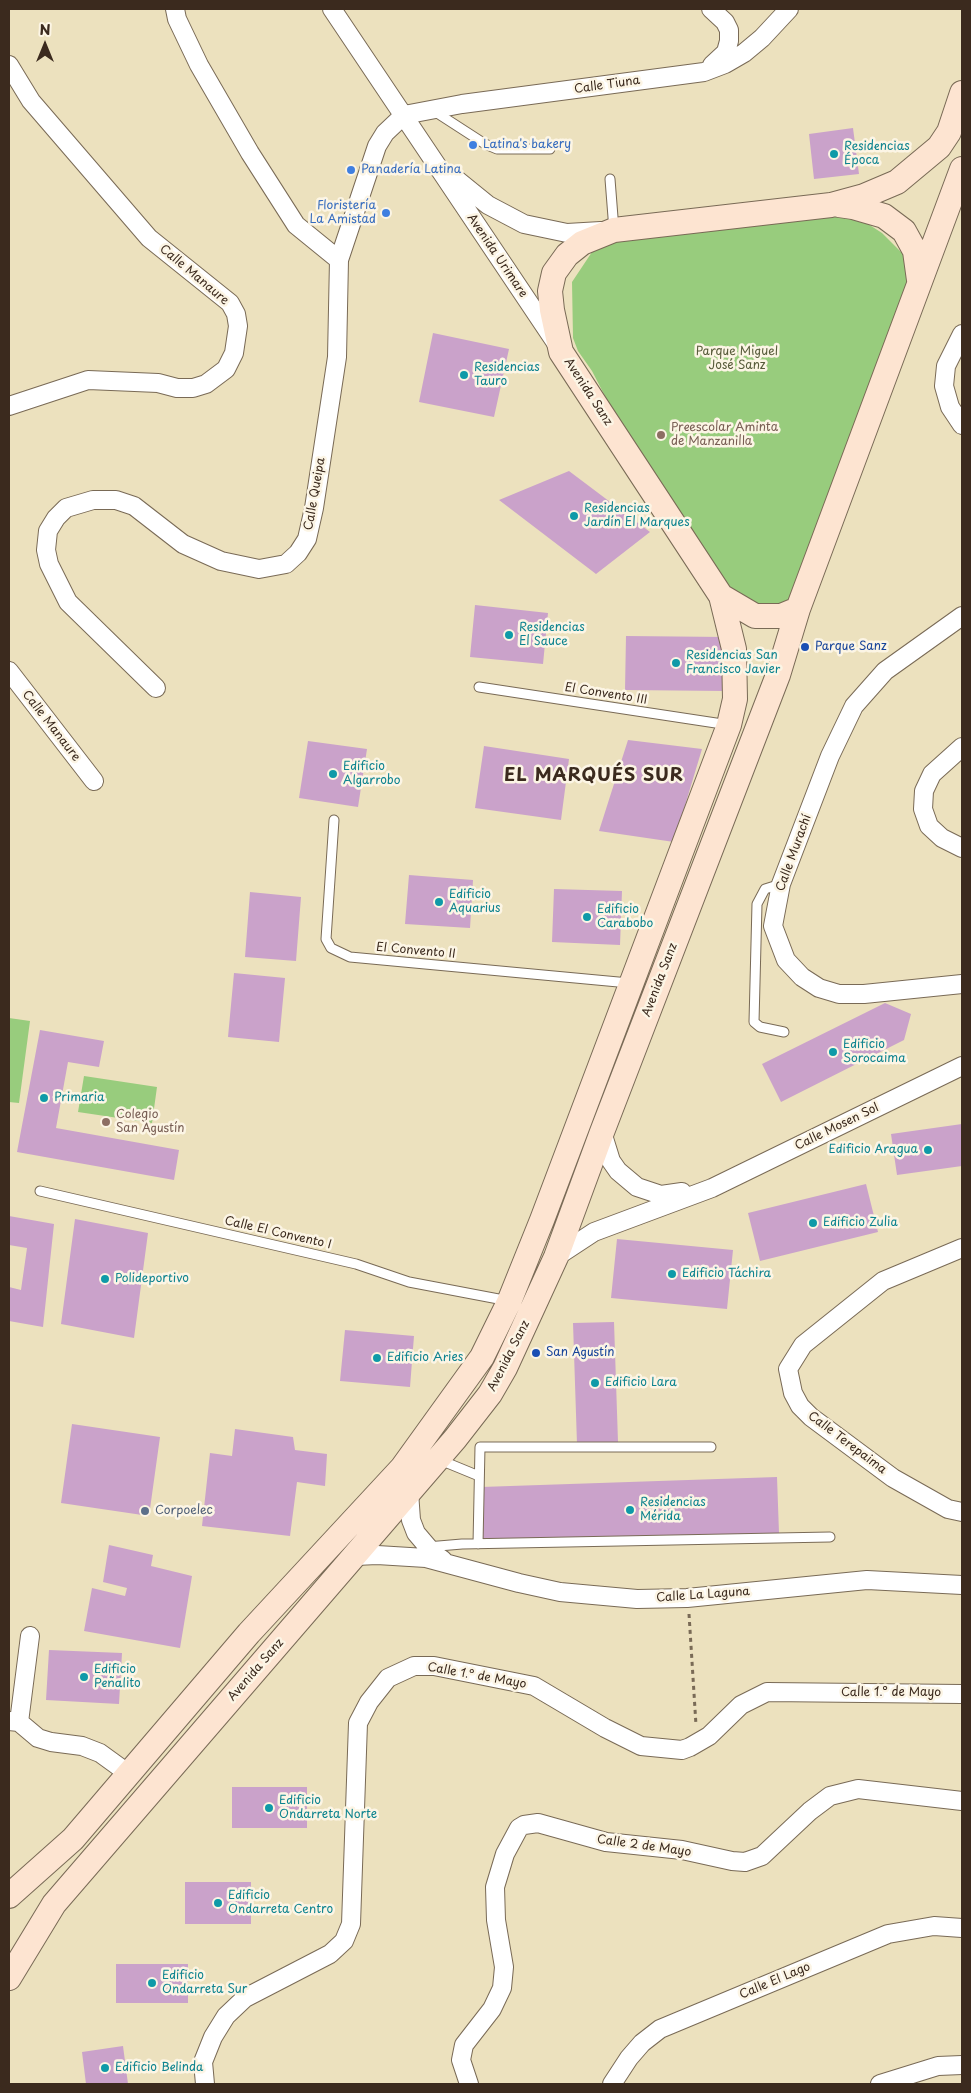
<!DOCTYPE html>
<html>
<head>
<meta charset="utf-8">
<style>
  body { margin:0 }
  #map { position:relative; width:971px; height:2093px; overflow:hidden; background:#ece1be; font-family:"Playpen Sans",sans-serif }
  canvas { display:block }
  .frame { position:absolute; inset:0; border:10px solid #3b2a1e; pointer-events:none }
  .north { position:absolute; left:20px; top:20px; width:50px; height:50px; -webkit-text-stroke:4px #fcf5e5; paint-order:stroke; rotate:0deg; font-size:14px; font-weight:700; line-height:20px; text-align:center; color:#3b2a1e }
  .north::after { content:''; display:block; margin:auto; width:18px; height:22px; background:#3b2a1e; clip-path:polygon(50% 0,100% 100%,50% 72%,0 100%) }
</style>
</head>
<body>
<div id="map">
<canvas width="971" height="2093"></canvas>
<div class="frame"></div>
<div class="north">N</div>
</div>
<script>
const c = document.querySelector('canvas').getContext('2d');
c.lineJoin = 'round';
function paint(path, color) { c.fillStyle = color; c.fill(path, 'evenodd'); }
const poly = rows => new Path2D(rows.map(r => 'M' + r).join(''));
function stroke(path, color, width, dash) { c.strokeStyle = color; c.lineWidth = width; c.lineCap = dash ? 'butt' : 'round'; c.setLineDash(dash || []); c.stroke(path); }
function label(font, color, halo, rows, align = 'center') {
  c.font = font + ' "Playpen Sans",sans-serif'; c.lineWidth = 5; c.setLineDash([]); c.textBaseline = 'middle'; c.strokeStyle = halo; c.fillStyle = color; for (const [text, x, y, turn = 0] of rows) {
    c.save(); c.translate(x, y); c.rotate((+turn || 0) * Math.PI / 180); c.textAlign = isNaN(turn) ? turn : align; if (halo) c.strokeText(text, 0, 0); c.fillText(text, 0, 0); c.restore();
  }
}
paint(poly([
  [832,213,865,222,882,233,904,255,913,277,794,604,743,607,635,454,592,371,578,351,573,338,572,282,592,252,610,240],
  [9,1018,30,1021,19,1103,9,1102],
  [84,1076,157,1087,152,1123,78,1112]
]), '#98cc7d');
paint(poly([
  [853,128,859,174,814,179,809,134],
  [433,333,509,349,494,417,419,402],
  [569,471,650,532,596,574,499,500],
  [475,605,548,613,543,664,470,657],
  [626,636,726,637,725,691,625,690],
  [628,740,702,749,674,842,599,831],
  [308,741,367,749,358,807,299,798],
  [484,746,569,759,561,820,475,808],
  [409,875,473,880,470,928,405,924],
  [554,889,622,891,620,945,552,942],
  [250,892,301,897,296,961,245,957],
  [234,973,285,978,279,1042,228,1037],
  [885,1003,911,1014,904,1040,781,1102,762,1064],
  [40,1030,104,1041,99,1067,68,1062,56,1128,179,1150,174,1180,17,1152],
  [962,1124,962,1166,897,1175,891,1134],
  [866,1184,878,1232,760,1261,748,1213],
  [9,1216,54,1224,43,1327,9,1321,9,1287,21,1290,27,1248,9,1245],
  [75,1219,148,1233,134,1338,61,1324],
  [617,1239,733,1250,727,1309,611,1298],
  [614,1322,618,1442,577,1444,573,1323],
  [345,1330,414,1336,410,1387,340,1381],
  [72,1424,160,1437,149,1516,61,1503],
  [235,1429,293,1437,295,1450,327,1454,325,1486,297,1482,290,1536,202,1526,210,1453,232,1456],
  [777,1477,779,1533,483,1543,481,1487],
  [109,1545,153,1555,151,1566,192,1576,180,1648,84,1631,92,1588,125,1596,127,1588,103,1582],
  [49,1650,122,1653,119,1704,46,1700],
  [232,1787,307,1787,307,1828,232,1828],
  [185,1882,251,1882,251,1924,185,1924],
  [116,1964,188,1964,188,2003,116,2003],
  [123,2046,128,2084,86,2084,82,2052]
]), '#caa2ca');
const lane = poly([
  [434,111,485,144,497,149,550,149],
  [610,179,614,230],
  [479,687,729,725],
  [334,820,326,939,331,948,350,957,629,983],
  [781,884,765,889,757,904,754,1022,760,1027,784,1032],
  [40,1191,356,1264,409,1282,509,1301],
  [440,1460,479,1476],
  [478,1544,480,1447,711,1447],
  [427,1547,462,1544,830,1537]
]);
const street = poly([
  [175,9,177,19,199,65,250,153,296,225,339,260],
  [332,9,556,343],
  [711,9,725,22,729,30,729,41,726,52,712,65],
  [9,65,31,101,149,238,230,303,236,314,238,326,234,353,226,369,206,384,193,388,177,388,158,383,88,380,9,406],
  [404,115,462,104,704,72,725,64,744,53,762,38,789,9],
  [451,175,488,205,524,224,567,233,601,231],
  [962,334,946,366,944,386,950,407,962,425],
  [962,616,885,671,854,706,830,756,781,884,773,926,786,960,802,977,819,988,839,994,864,994,962,984],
  [9,671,94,781],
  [156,688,68,602,49,564,46,550,48,531,56,518,66,508,93,500,116,500,134,506,183,544,221,561,259,569,286,564,298,553,307,539,314,508,337,357,339,260,377,146,385,133,404,115],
  [962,747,932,774,924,791,923,809,929,826,942,838,962,848],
  [602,1132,611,1161,618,1171,637,1187,661,1195,682,1192],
  [962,1248,883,1281,803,1345,788,1369,793,1393,800,1406,811,1417,893,1478,948,1509,962,1512],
  [556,1257,594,1232,712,1188,962,1066],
  [409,1492,411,1520,416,1533,433,1553,443,1560],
  [356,1556,377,1555,426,1558,519,1583,560,1592,637,1599,687,1598,867,1580,962,1585],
  [9,1721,19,1722,38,1738,51,1742,82,1746,100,1753,129,1774],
  [19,1722,30,1636],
  [205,2084,203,2062,213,2037,226,2016,245,1998,330,1954,344,1941,351,1924,358,1723,369,1702,388,1678,414,1666,434,1666,534,1686,605,1728,641,1746,682,1750,690,1747,709,1736,741,1705,767,1692,962,1694],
  [469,2084,461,2060,464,2045,492,2009,502,1988,504,1967,496,1920,495,1887,505,1854,519,1828,524,1825,538,1823,606,1842,682,1850,732,1861,745,1862,762,1856,810,1811,830,1796,858,1789,962,1801],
  [612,2084,629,2058,642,2043,660,2029,888,1934,934,1926,962,1928],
  [880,2084,938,2066,962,2065]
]);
const secondary = poly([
  [839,205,853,207,884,216,904,231,915,251,919,280],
  [721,596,755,616,781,616,798,609],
  [9,1896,73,1839,249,1633,402,1468,482,1357,509,1302,542,1220,729,725,735,699,734,649,721,596,561,352,552,310,550,291,554,273,567,255,582,243,614,230,831,205,864,196,897,182,939,147,949,132,962,93],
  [9,1978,54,1904,455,1439,490,1394,505,1368,556,1257,602,1132,778,675,798,609,962,169]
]);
stroke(lane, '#796a56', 11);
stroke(street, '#796a56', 20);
stroke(secondary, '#796a56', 26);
stroke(poly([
  [689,1614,696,1725]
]), '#796a56', 3, [4, 4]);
stroke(lane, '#fff', 9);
stroke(street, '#fff', 18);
stroke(secondary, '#fde4d1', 24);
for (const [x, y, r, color] of [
  [473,145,5,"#3f7fe0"],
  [834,154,5,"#0f9aa8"],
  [351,170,5,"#3f7fe0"],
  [386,213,5,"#3f7fe0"],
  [464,375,5,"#0f9aa8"],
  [661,435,5,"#8d6e63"],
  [574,516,5,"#0f9aa8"],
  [509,635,5,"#0f9aa8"],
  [805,647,5,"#1a4fb4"],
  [676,663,5,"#0f9aa8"],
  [333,774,5,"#0f9aa8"],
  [439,902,5,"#0f9aa8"],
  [587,917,5,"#0f9aa8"],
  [833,1052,5,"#0f9aa8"],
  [44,1098,5,"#0f9aa8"],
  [106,1122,5,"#8d6e63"],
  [928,1150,5,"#0f9aa8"],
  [813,1223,5,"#0f9aa8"],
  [672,1274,5,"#0f9aa8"],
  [105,1279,5,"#0f9aa8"],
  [536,1353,5,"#1a4fb4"],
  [377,1358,5,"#0f9aa8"],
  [595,1383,5,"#0f9aa8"],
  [630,1510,5,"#0f9aa8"],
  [145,1511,5,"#5c6f8a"],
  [84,1677,5,"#0f9aa8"],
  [269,1808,5,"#0f9aa8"],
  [218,1903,5,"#0f9aa8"],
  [152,1983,5,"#0f9aa8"],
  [105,2068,5,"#0f9aa8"]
]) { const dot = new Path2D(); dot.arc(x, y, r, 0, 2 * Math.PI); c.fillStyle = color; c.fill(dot); stroke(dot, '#fcf5e5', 2); }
label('12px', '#3b2a1e', '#fcf5e5', [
  ["Calle Tiuna",607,85,-8],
  ["Avenida Urimare",497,256,56],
  ["Calle Manaure",194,275,40],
  ["Avenida Sanz",588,392,57],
  ["Calle Queipa",315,494,-80],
  ["El Convento III",606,694,9],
  ["Calle Manaure",51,726,52],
  ["Calle Murachí",794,853,-70],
  ["El Convento II",416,951,5],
  ["Avenida Sanz",660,980,-69],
  ["Calle Mosen Sol",837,1127,-26],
  ["Calle El Convento I",278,1233,13],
  ["Avenida Sanz",509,1356,-63],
  ["Calle Terepaima",847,1443,37],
  ["Calle La Laguna",703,1595,-4],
  ["Avenida Sanz",256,1670,-49],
  ["Calle 1.° de Mayo",477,1676,10],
  ["Calle 1.° de Mayo",891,1693],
  ["Calle 2 de Mayo",644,1846,8],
  ["Calle El Lago",775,1981,-23]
]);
label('12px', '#366cbe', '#fcf5e5', [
  ["Latina's bakery",483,145],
  ["Panadería Latina",361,170],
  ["Floristería",376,206,"right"],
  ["La Amistad",376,220,"right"]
], 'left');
label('12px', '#0d838f', '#fcf5e5', [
  ["Residencias",844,147],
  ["Época",844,161],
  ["Residencias",474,368],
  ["Tauro",474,382],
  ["Residencias",584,509],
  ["Jardín El Marques",584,523],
  ["Residencias",519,628],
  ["El Sauce",519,642],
  ["Residencias San",686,656],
  ["Francisco Javier",686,670],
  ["Edificio",343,767],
  ["Algarrobo",343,781],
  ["Edificio",449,895],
  ["Aquarius",449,909],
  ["Edificio",597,910],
  ["Carabobo",597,924],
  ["Edificio",843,1045],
  ["Sorocaima",843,1059],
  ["Primaria",54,1098],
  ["Edificio Aragua",918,1150,"right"],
  ["Edificio Zulia",823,1223],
  ["Edificio Táchira",682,1274],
  ["Polideportivo",115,1279],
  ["Edificio Aries",387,1358],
  ["Edificio Lara",605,1383],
  ["Residencias",640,1503],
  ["Mérida",640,1517],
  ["Edificio",94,1670],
  ["Peñalito",94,1684],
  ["Edificio",279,1801],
  ["Ondarreta Norte",279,1815],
  ["Edificio",228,1896],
  ["Ondarreta Centro",228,1910],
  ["Edificio",162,1976],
  ["Ondarreta Sur",162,1990],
  ["Edificio Belinda",115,2068]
], 'left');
label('12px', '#575b3a', '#fcf5e5', [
  ["Parque Miguel",737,352],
  ["José Sanz",737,366]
]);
label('12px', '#785e54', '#fcf5e5', [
  ["Preescolar Aminta",671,428],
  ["de Manzanilla",671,442],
  ["Colegio",116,1115],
  ["San Agustín",116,1129]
], 'left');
label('12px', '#164399', '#fcf5e5', [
  ["Parque Sanz",815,647],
  ["San Agustín",546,1353]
], 'left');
label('12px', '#4e5e75', '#fcf5e5', [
  ["Corpoelec",155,1511]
], 'left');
c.letterSpacing = '1px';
label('bold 18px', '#3b2a1e', '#fcf5e5', [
  ["EL MARQUÉS SUR",594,776]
]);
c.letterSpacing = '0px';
</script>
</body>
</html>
